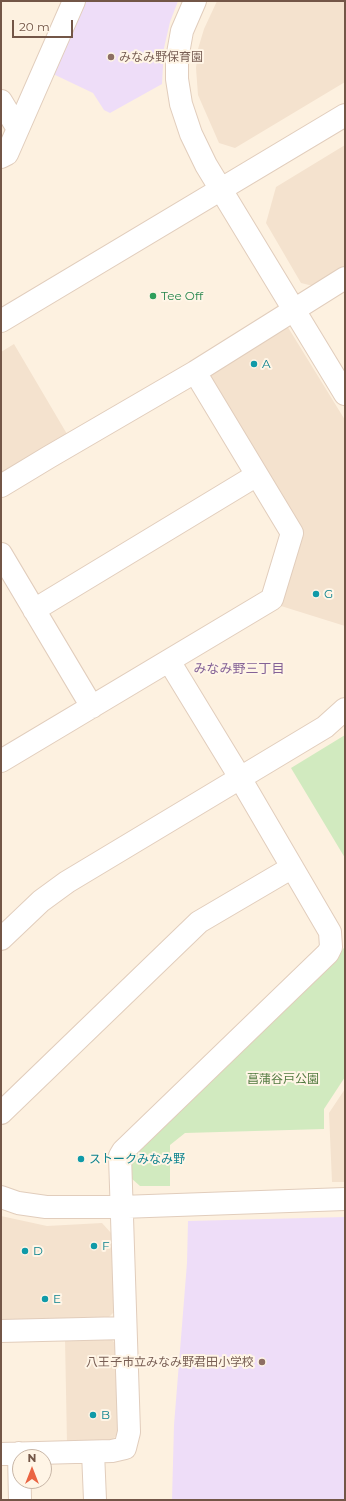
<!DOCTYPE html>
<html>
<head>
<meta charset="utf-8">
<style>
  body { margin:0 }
  #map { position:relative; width:346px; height:1501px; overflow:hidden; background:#fdf1e0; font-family:Montserrat,sans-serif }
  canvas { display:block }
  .frame { position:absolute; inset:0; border:2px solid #735647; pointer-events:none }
  .north { position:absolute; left:12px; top:1449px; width:40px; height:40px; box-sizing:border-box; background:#fff5e6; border:1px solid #c7b5a6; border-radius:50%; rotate:0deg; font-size:11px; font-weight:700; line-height:16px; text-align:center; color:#735647 }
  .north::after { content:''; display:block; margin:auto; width:14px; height:18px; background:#ea6442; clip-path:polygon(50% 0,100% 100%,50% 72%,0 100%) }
  .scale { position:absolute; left:12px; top:20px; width:61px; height:18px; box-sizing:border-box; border:2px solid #735647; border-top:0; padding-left:5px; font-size:12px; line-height:14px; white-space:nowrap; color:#735647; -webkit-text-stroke:3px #fff5e6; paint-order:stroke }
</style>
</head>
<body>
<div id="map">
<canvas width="346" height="1501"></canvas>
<div class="frame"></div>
<div class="north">N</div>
<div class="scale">20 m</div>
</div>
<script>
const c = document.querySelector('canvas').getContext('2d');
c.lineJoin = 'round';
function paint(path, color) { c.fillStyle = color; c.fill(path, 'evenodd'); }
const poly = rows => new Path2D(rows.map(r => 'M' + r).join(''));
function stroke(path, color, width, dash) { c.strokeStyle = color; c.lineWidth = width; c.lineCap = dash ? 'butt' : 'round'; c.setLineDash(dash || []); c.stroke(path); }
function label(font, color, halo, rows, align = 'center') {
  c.font = font + ' Montserrat,"Noto Sans JP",sans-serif'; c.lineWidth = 4; c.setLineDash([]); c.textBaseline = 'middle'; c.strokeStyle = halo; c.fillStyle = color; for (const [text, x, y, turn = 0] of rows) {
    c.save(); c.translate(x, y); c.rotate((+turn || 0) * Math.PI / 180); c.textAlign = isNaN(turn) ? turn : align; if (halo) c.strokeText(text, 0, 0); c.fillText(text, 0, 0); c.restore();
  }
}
paint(poly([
  [217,1,345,1,345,82,235,148,219,143,198,95,196,68,198,49,204,29],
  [345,145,345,267,313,286,301,283,266,223,276,187],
  [281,316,345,420,345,626,281,606,272,599,292,533,195,372],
  [14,344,67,434,1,473,1,352],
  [345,1089,345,1182,332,1182,329,1113],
  [1,1216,47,1226,102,1223,112,1234,114,1312,107,1319,1,1321],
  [108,1336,118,1346,120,1432,110,1442,67,1443,65,1339]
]), '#f4e2ce');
paint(poly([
  [84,1,178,1,170,22,164,48,162,84,110,113,104,110,93,93,51,73],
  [345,1217,345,1500,172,1500,174,1425,187,1263,188,1221]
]), '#eeddf8');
paint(poly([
  [345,735,345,858,291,768],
  [345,947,345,1077,324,1109,324,1129,185,1133,170,1145,170,1186,140,1186,131,1178,131,1165,137,1150]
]), '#d1eabf');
const minor = poly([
  [195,1,182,31,177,59,177,79,181,104,191,134,206,165,345,394],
  [1,101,18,129],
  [1,157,7,154,74,1],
  [1,321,345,115],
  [1,486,49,457,195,372,345,278],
  [1,554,92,707],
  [34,610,257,475],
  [1,761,272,599,292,533,195,372],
  [1,939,41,901,67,882,325,727,345,709],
  [1,1113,199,922,291,868],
  [1,1197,18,1203,46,1207,121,1207,345,1199],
  [1,1331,125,1328],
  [93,1452,95,1500],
  [19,1453,20,1500],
  [1,1454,112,1451,125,1448,129,1432,120,1156,123,1151,328,953,331,947,330,932,233,766,169,661]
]);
stroke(minor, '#e1cdbc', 24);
stroke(minor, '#fff', 22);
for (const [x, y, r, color] of [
  [111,57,4,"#8d6e63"],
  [153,296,4,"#2e9e5b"],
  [254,364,4,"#0f9aa8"],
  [316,594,4,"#0f9aa8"],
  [81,1159,4,"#0f9aa8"],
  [94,1246,4,"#0f9aa8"],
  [25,1251,4,"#0f9aa8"],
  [45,1299,4,"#0f9aa8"],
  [262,1362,4,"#8d6e63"],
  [93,1415,4,"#0f9aa8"]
]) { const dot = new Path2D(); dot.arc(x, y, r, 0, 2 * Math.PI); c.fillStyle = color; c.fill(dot); stroke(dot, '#fff5e6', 1.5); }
label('12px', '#785e54', '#fff5e6', [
  ["みなみ野保育園",119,57],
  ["八王子市立みなみ野君田小学校",254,1362,"right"]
], 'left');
label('12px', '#27864d', '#fff5e6', [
  ["Tee Off",161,296]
], 'left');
label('12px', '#0d838f', '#fff5e6', [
  ["A",262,364],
  ["G",324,594],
  ["ストークみなみ野",89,1159],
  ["F",102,1246],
  ["D",33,1251],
  ["E",53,1299],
  ["B",101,1415]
], 'left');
label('12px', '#51793f', '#fff5e6', [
  ["菖蒲谷戸公園",283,1079]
]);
label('13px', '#846297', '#fff5e6', [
  ["みなみ野三丁目",239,669]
]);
</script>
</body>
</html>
